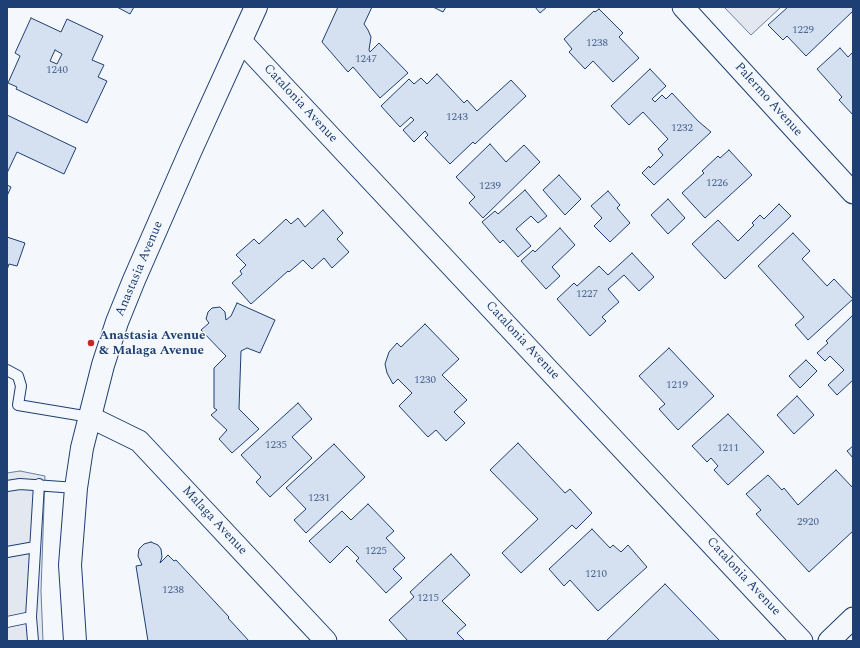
<!DOCTYPE html>
<html>
<head>
<meta charset="utf-8">
<style>
  body { margin:0 }
  #map { position:relative; width:860px; height:648px; overflow:hidden; background:#f4f7fb; font-family:Spectral,serif }
  canvas { display:block }
  .frame { position:absolute; inset:0; border:8px solid #1d3f73; pointer-events:none }
</style>
</head>
<body>
<div id="map">
<canvas width="860" height="648"></canvas>
<div class="frame"></div>
</div>
<script>
const c = document.querySelector('canvas').getContext('2d');
c.lineJoin = 'round';
function paint(path, color) { c.fillStyle = color; c.fill(path, 'evenodd'); }
const poly = rows => new Path2D(rows.map(r => 'M' + r).join(''));
function stroke(path, color, width, dash) { c.strokeStyle = color; c.lineWidth = width; c.lineCap = dash ? 'butt' : 'round'; c.setLineDash(dash || []); c.stroke(path); }
function label(font, color, halo, rows, align = 'center') {
  c.font = font + ' Spectral,serif'; c.lineWidth = 3; c.setLineDash([]); c.textBaseline = 'middle'; c.strokeStyle = halo; c.fillStyle = color; for (const [text, x, y, turn = 0] of rows) {
    c.save(); c.translate(x, y); c.rotate((+turn || 0) * Math.PI / 180); c.textAlign = isNaN(turn) ? turn : align; if (halo) c.strokeText(text, 0, 0); c.fillText(text, 0, 0); c.restore();
  }
}
const parking = poly([
  [724,7,781,7,751,35,724,7],
  [20,471,45,476,41,591,43,641,7,641,7,473,20,471]
]);
paint(parking, '#e3e8f0');
stroke(parking, '#687fa3', 1);
const building = poly([
  [117,7,134,7,130,14,117,7],
  [338,7,372,7,364,24,368,30,371,37,369,50,370,52,379,43,408,73,380,98,353,67,348,72,322,42,338,7],
  [433,7,446,7,443,12,433,7],
  [535,7,547,7,540,13,535,7],
  [788,7,853,7,853,11,806,56,787,36,783,40,768,25,788,7],
  [599,9,623,33,619,37,639,58,613,82,593,61,585,69,569,52,572,49,564,39,594,11,595,12,599,9],
  [31,18,61,32,67,19,103,36,92,60,104,65,98,77,107,81,87,123,16,89,17,87,8,83,20,56,15,53,31,18],
  [55,50,62,54,57,64,50,61,55,50],
  [840,48,848,57,853,52,853,115,839,100,842,97,817,69,840,48],
  [650,69,666,86,652,99,655,102,662,95,666,99,672,93,698,121,711,132,654,185,642,173,649,166,650,168,663,155,658,149,668,139,643,112,629,125,611,106,650,69],
  [437,74,464,103,467,100,477,111,511,80,526,96,475,144,473,142,450,164,425,138,428,135,425,131,414,142,403,130,414,120,411,117,400,127,381,106,409,79,414,84,421,78,427,84,437,74],
  [7,115,76,148,64,174,17,152,7,173,7,115],
  [490,144,506,162,524,145,540,162,483,218,469,203,475,197,456,177,490,144],
  [729,150,752,175,705,218,682,193,704,173,702,171,718,156,720,158,729,150],
  [559,175,581,199,565,215,543,190,559,175],
  [7,185,11,187,7,196,7,185],
  [525,190,547,216,538,223,531,216,516,229,531,246,518,257,503,240,500,243,482,222,495,211,498,214,525,190],
  [608,191,620,205,617,208,630,223,610,242,594,226,602,218,591,206,608,191],
  [668,199,685,218,668,234,651,215,668,199],
  [779,204,791,216,725,279,692,244,718,220,738,241,754,225,752,223,760,215,764,219,779,204],
  [323,210,343,233,337,239,349,252,332,268,324,258,312,269,303,260,289,272,288,271,251,304,232,283,242,274,240,271,246,265,236,255,254,239,259,244,286,219,291,224,298,218,305,227,323,210],
  [560,228,575,245,552,267,560,276,546,289,521,261,533,250,535,252,560,228],
  [793,233,810,251,802,259,827,286,834,279,853,299,808,340,795,325,804,317,758,266,793,233],
  [7,237,25,243,17,266,9,264,7,270,7,237],
  [632,253,654,277,639,291,624,275,608,289,619,302,602,317,606,321,590,336,557,299,574,283,577,286,599,266,608,275,632,253],
  [237,303,275,320,260,353,247,348,241,351,239,409,259,429,232,453,219,439,227,430,211,415,217,410,214,408,214,368,226,356,201,330,209,323,206,319,208,312,212,308,220,307,225,312,226,320,231,316,237,303],
  [853,315,853,380,837,395,828,385,844,370,830,356,825,361,817,353,828,343,826,341,853,315],
  [425,324,459,359,442,375,467,400,454,412,465,423,446,441,436,430,428,437,399,406,412,393,398,379,393,384,387,373,385,364,389,352,397,343,401,347,425,324],
  [669,348,714,396,678,430,659,409,665,404,639,376,669,348],
  [806,360,817,371,800,388,789,376,806,360],
  [797,396,814,415,794,434,777,415,797,396],
  [298,403,312,419,292,437,312,458,270,497,256,482,261,477,241,455,298,403],
  [728,414,764,452,728,485,714,470,718,466,711,458,707,462,692,446,728,414],
  [518,443,565,493,570,489,592,513,576,529,572,525,521,573,502,553,538,519,490,470,518,443],
  [334,444,365,477,306,533,294,520,306,509,286,488,334,444],
  [853,446,853,458,847,451,853,446],
  [836,470,853,488,853,531,809,572,756,514,761,510,746,494,768,475,782,490,784,488,798,505,836,470],
  [368,504,394,531,386,538,405,558,393,569,402,578,386,593,356,561,359,558,347,546,330,563,309,541,342,511,351,520,368,504],
  [592,529,610,548,613,545,621,552,628,545,647,567,598,611,570,580,564,586,549,569,592,529],
  [151,542,158,545,161,549,162,557,160,563,168,555,174,561,176,560,229,617,228,618,249,641,148,641,136,566,142,565,138,556,139,549,144,544,151,542],
  [451,554,470,575,442,601,466,625,457,633,465,641,408,641,389,620,414,597,410,592,451,554],
  [665,584,720,641,606,641,665,584]
]);
paint(building, '#d5e0f0');
stroke(building, '#1d3f73', 1);
const service = poly([
  [7,370,18,376,21,386,18,405,90,417],
  [7,486,20,484,76,488],
  [7,552,35,547],
  [7,622,31,617],
  [33,641,31,617,39,484]
]);
const minor = poly([
  [683,7,853,193],
  [241,41,802,641],
  [90,417,139,441,326,641],
  [829,641,853,618]
]);
const tertiary = poly([
  [75,641,70,565,76,488,82,448,103,365,117,322,134,280,190,152,256,7]
]);
stroke(service, '#1d3f73', 12);
stroke(minor, '#1d3f73', 23);
stroke(tertiary, '#1d3f73', 24);
stroke(service, '#f4f7fb', 10);
stroke(minor, '#f4f7fb', 21);
stroke(tertiary, '#f4f7fb', 22);
for (const [x, y, r, color] of [
  [91,343,4,"#c62828"]
]) { const dot = new Path2D(); dot.arc(x, y, r, 0, 2 * Math.PI); c.fillStyle = color; c.fill(dot); stroke(dot, '#f4f7fb', 1.5); }
label('11px', '#4b6792', null, [
  ["1229",803,31],
  ["1238",597,44],
  ["1247",366,60],
  ["1240",57,71],
  ["1243",457,118],
  ["1232",682,129],
  ["1226",717,184],
  ["1239",490,187],
  ["1227",587,295],
  ["1230",425,381],
  ["1219",677,386],
  ["1235",276,446],
  ["1211",728,449],
  ["1231",319,499],
  ["2920",808,523],
  ["1225",376,552],
  ["1210",596,575],
  ["1238",173,591],
  ["1215",428,599]
]);
label('13px', '#1d3f73', '#f4f7fb', [
  ["Palermo Avenue",768,100,48],
  ["Catalonia Avenue",300,104,47],
  ["Anastasia Avenue",140,269,-67],
  ["Catalonia Avenue",522,341,47],
  ["Malaga Avenue",214,521,47],
  ["Catalonia Avenue",743,577,47]
]);
label('bold 13px', '#1d3f73', '#f4f7fb', [
  ["Anastasia Avenue",99,336],
  ["& Malaga Avenue",99,351]
], 'left');
</script>
</body>
</html>
